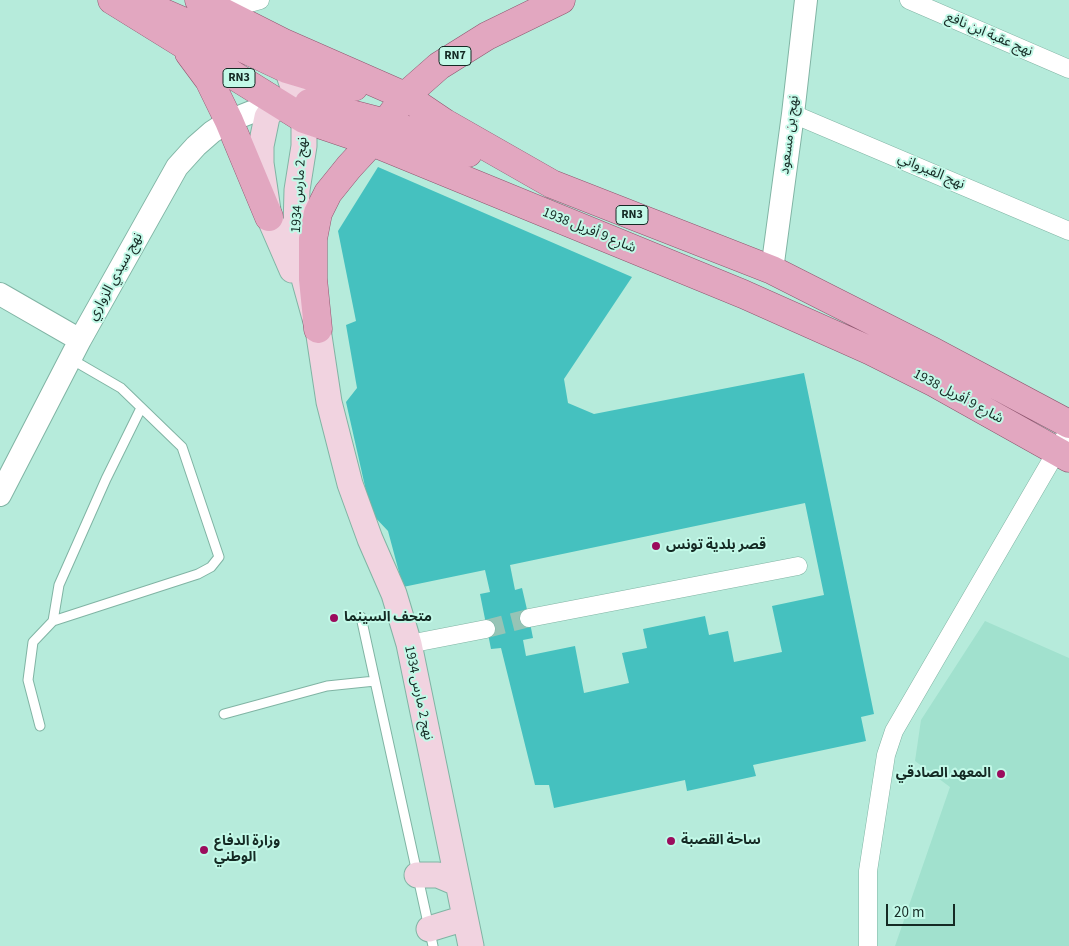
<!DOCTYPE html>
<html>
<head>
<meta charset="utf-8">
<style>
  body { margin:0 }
  #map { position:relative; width:1069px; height:946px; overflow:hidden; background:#b6ebdb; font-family:"Source Sans 3",sans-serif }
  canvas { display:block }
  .scale { position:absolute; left:886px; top:904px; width:69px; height:22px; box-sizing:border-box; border:2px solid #152a24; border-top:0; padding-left:6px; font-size:15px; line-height:18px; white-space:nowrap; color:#152a24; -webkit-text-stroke:4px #c3f9e8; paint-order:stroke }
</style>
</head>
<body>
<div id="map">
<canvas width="1069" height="946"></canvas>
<div class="scale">20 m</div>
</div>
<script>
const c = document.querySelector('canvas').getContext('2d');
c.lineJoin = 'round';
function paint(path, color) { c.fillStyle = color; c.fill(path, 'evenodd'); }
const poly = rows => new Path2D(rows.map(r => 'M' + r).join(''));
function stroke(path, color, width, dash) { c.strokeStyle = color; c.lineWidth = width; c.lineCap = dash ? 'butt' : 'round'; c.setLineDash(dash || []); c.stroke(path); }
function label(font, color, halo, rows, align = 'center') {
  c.font = font + ' "Source Sans 3","Noto Sans Arabic",sans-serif'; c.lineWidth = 4; c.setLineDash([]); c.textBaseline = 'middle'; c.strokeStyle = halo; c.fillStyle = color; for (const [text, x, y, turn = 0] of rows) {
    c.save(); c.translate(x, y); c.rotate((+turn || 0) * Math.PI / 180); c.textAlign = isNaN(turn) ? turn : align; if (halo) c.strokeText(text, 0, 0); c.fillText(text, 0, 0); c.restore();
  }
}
paint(poly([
  [985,621,1069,658,1069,946,895,946,950,787,915,761,921,720]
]), '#a1e1ce');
paint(poly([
  [378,167,632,277,564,379,568,403,594,414,804,373,874,714,861,717,866,741,753,765,756,776,687,791,685,780,554,808,549,785,535,785,501,648,491,649,480,594,490,592,485,570,403,587,388,531,371,513,346,402,357,388,346,325,356,321,338,231],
  [805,503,824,595,772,606,782,652,734,662,728,631,709,635,705,616,643,629,647,648,622,653,629,683,584,693,575,646,526,656,523,640,533,638,529,618,522,588,515,590,510,565]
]), '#45c1bf');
stroke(poly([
  [486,629,529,618]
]), '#96c4b6', 18, [18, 9]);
const service = poly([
  [361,617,433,946],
  [53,621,59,585,106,479,141,408],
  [224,714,327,686,375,681],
  [40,726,28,680,33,642,53,621,198,574,211,567,219,557,182,447,121,388,71,359]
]);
const minor = poly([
  [909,0,1069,69],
  [221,11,260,0],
  [793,114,1069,231],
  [529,618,798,566],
  [409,644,486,629],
  [868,946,868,871,886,755,894,731,1069,430]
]);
const tertiary = poly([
  [772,270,793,114,806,0],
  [0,294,80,340],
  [0,495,80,340,177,167,196,146,212,132,229,121,277,102]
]);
const secondary = poly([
  [284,53,287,69,304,119,304,146,297,190,296,228,303,275,318,329,329,402,350,484,370,539,394,594,409,644,471,946],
  [277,102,267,117,261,146,261,163,269,217,292,270],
  [417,875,438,875,457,883],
  [429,929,465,918]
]);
const primary = poly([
  [112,0,304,119,372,142,743,294,871,351,935,383,1069,458],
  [199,0,282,42,405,96,445,123,552,184,772,270,932,351,1069,424],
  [150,7,215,35,287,69,334,83,354,87],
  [189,53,209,80,229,121,269,217],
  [309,103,386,123,431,138,468,153],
  [318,329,313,279,313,239,318,213,328,193,349,167,372,142,405,96,439,66,487,36,561,0]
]);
stroke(service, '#80b4a4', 11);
stroke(minor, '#80b4a4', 19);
stroke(tertiary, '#80b4a4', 24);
stroke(secondary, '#80b4a4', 27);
stroke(primary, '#8e556e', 29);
stroke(service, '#fff', 9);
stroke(minor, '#fff', 18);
stroke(tertiary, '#fff', 22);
stroke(secondary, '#f1d3e0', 25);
stroke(primary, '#e2a7c0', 28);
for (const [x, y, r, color] of [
  [656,546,5,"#9b0c5d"],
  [334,618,5,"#9b0c5d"],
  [1001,774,5,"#9b0c5d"],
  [671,841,5,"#9b0c5d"],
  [204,850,5,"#9b0c5d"]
]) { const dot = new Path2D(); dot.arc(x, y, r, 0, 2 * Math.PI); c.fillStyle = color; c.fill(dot); stroke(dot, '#c3f9e8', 2); }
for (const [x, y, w] of [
  [455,56,32],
  [239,78,32],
  [632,215,32]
]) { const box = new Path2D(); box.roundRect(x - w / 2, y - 9.5, w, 19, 4); c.fillStyle = '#c3f9e8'; c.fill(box); stroke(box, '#152a24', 1); }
label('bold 12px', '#152a24', null, [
  ["RN7",455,56],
  ["RN3",239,78],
  ["RN3",632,215]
]);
label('14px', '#152a24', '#c3f9e8', [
  ["نهج عقبة ابن نافع",989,35,23],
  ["نهج بن مسعود",790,135,-83],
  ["نهج القيرواني",931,172,23],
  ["نهج 2 مارس 1934",300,185,-86],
  ["شارع 9 أفريل 1938",589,231,22],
  ["نهج سيدي الزواري",116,277,-61],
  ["شارع 9 أفريل 1938",958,397,28],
  ["نهج 2 مارس 1934",418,693,78]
]);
label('bold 14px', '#152a24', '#c3f9e8', [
  ["قصر بلدية تونس",666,546],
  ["متحف السينما",344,618],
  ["المعهد الصادقي",991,774,"right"],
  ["ساحة القصبة",681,841],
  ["وزارة الدفاع",214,842],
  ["الوطني",214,858]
], 'left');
</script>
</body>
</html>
